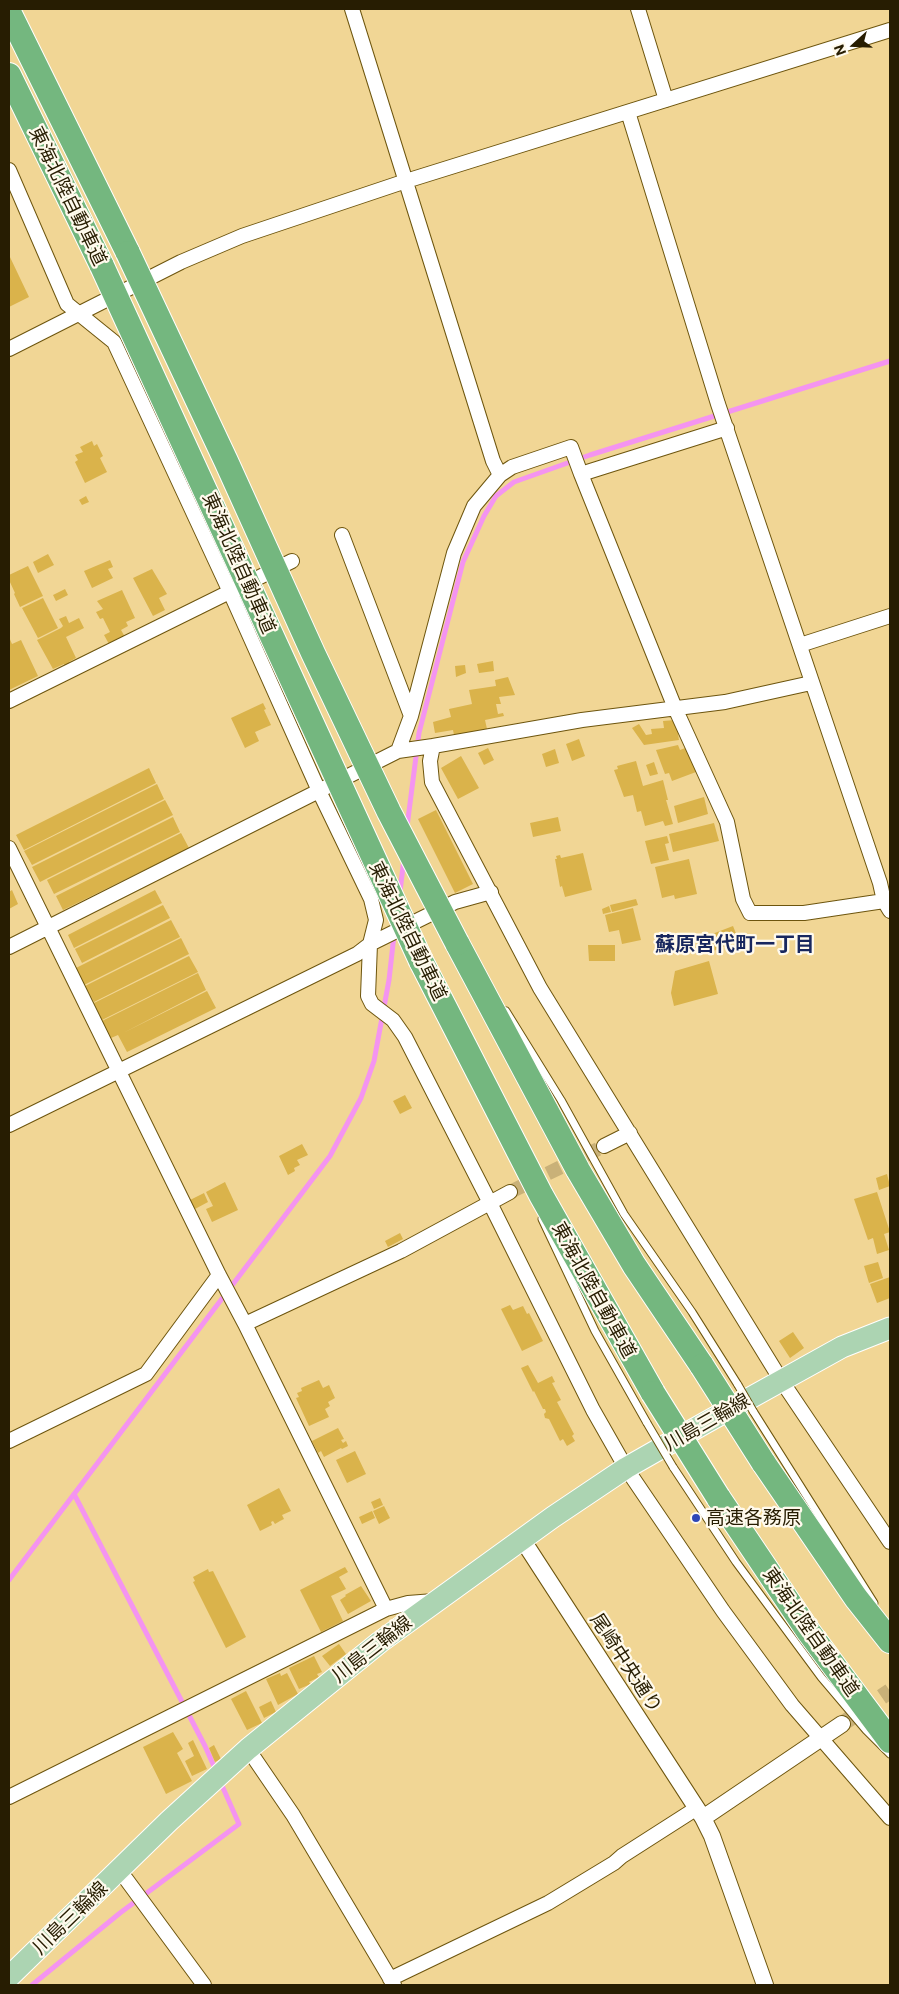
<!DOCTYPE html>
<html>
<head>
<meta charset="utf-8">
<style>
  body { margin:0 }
  #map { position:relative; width:899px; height:1994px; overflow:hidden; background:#f1d695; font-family:Commissioner,sans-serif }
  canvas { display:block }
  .frame { position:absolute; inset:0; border:10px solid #271d02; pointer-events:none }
  .north { position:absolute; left:829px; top:20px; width:50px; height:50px; -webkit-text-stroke:4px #fffaed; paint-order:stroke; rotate:250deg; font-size:14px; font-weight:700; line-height:20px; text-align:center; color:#271d02 }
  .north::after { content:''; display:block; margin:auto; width:18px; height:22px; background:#271d02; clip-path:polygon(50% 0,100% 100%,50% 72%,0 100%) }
</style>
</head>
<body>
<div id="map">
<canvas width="899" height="1994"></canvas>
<div class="frame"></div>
<div class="north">N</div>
</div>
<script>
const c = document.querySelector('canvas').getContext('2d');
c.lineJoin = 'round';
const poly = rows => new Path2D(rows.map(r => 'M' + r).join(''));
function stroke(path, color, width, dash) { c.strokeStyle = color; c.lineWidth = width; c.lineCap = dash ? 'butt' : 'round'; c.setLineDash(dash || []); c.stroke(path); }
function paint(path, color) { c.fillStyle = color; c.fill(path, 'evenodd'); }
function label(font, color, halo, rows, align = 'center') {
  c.font = font + ' Commissioner,"Noto Sans JP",sans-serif'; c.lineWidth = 4.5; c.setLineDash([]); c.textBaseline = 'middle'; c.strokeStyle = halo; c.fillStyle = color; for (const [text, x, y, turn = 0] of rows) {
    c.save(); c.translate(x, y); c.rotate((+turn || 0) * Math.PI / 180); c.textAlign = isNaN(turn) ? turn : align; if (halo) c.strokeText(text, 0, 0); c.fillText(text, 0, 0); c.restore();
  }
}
stroke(poly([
  [407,827,419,733,463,562,484,516,496,496,514,482,590,455,890,361],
  [400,892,404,858],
  [74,1494,205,1746,216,1771],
  [9,1580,330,1156,361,1098,374,1061,389,980,394,935],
  [32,1985,120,1913,239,1824,220,1781]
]), '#f494f0', 5);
paint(poly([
  [9,255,29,297,9,307],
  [92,441,94,446,97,444,103,456,100,458,107,472,85,483,75,462,78,460,75,455,83,452,80,447],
  [86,496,89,502,82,505,79,500],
  [48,554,54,565,38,573,33,562],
  [110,560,113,567,108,569,113,578,92,588,84,571],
  [28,566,43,596,20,607,14,594,15,593,9,580,9,575],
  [152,569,167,594,159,598,165,610,153,616,133,578],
  [65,589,68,595,56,601,53,595],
  [122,590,135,618,126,622,128,626,121,630,125,637,109,644,104,635,110,632,103,618,100,619,96,612,103,609,97,601],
  [43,598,58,628,38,638,22,608],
  [66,616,69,623,79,618,84,628,66,637,76,658,69,662,70,665,65,667,64,664,53,669,37,640,61,628,63,626,59,619],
  [9,637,12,644,21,640,38,676,9,690],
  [493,661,494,671,479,673,477,664],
  [465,665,466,673,456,677,455,666],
  [508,677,515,695,499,697,501,704,496,704,498,714,503,713,504,716,485,720,487,729,454,735,453,730,435,733,433,722,451,717,449,709,472,704,469,690,496,686,495,680],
  [263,703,266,709,264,710,271,725,255,732,259,741,245,748,231,718],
  [675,720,682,733,678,734,679,740,644,745,632,728,639,724,646,735,652,734,651,729,664,728,663,721],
  [579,739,585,756,572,761,566,744],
  [678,745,680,750,688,747,696,772,672,781,669,773,665,774,656,750],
  [488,748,494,760,484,765,478,753],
  [555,749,559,763,546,767,542,754],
  [461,756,479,788,458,799,441,768],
  [636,761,643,786,663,780,668,800,666,800,673,824,665,826,663,821,645,826,641,811,637,812,633,795,624,797,614,770,618,769,617,766],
  [654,762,658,774,650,776,646,765],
  [149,768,156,783,24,850,16,835],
  [157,784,164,799,32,865,24,851],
  [704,797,708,814,678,823,674,806],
  [165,800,173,815,40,882,32,867],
  [436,810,473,884,455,893,418,819],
  [173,817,180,832,54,894,47,880],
  [558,817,561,831,533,837,530,823],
  [714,823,719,841,673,852,669,834],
  [181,833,189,848,63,910,56,896],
  [667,836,669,843,665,844,669,860,651,864,645,841],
  [583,853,592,890,565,897,562,886,560,887,555,859,557,859,556,856,560,855,561,858],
  [689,859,697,894,675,899,674,895,662,898,655,867],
  [12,890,18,904,9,909,9,892],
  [155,890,162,903,74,948,68,935],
  [636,899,638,905,612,912,610,905],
  [163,905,170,918,82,963,75,949],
  [609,906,611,912,603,914,602,909],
  [633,908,641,940,622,944,619,930,609,932,605,915],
  [171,920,180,937,84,985,76,968],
  [733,926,739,941,713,951,707,936],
  [181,938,189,954,94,1002,85,986],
  [588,945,615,945,615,961,589,961],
  [189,956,198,972,102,1020,94,1003],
  [709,961,718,994,674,1006,671,993,675,971],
  [198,973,206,990,123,1033,207,991,216,1008,127,1052,118,1035,111,1038,102,1021],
  [405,1095,412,1108,400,1114,393,1101],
  [302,1144,308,1155,297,1160,300,1165,294,1168,295,1171,288,1175,279,1156],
  [887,1174,890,1186,879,1190,876,1178],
  [225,1182,238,1210,212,1222,206,1209,213,1206,206,1192],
  [877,1192,890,1232,884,1234,889,1250,877,1254,873,1238,868,1240,854,1199],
  [204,1193,208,1202,195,1209,190,1200],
  [400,1233,403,1239,388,1247,385,1241],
  [878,1262,883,1278,869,1283,864,1266],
  [890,1277,890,1298,877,1303,870,1284],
  [510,1305,513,1310,523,1306,527,1314,529,1313,543,1341,522,1351,501,1309],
  [793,1332,804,1348,790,1358,779,1341],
  [528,1365,538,1383,552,1376,555,1382,552,1383,561,1400,557,1402,574,1434,572,1436,575,1441,567,1446,563,1439,560,1441,549,1419,545,1418,544,1414,546,1412,545,1409,543,1409,534,1391,533,1392,521,1368],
  [319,1380,323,1388,329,1385,335,1398,328,1402,330,1406,325,1409,329,1417,309,1426,296,1398,299,1397,297,1393,302,1391,301,1388],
  [338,1428,344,1439,341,1440,343,1443,346,1441,348,1446,342,1449,341,1448,324,1457,321,1451,318,1453,312,1441],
  [355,1451,366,1474,347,1483,336,1460],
  [279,1488,291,1511,282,1515,284,1519,280,1521,275,1524,273,1521,271,1522,272,1525,260,1531,247,1505],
  [380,1498,383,1505,374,1509,371,1502],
  [384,1506,390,1518,379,1524,373,1511],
  [372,1511,375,1518,362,1524,359,1517],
  [345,1567,348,1572,339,1577,346,1589,331,1596,343,1621,321,1632,300,1590],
  [208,1569,209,1572,213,1571,246,1637,226,1648,193,1582,195,1581,193,1577],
  [361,1586,371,1601,348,1614,340,1600,346,1596,345,1595],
  [339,1644,346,1654,330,1666,322,1656],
  [314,1656,322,1672,317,1674,319,1677,309,1682,311,1684,299,1689,289,1668],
  [280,1673,281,1676,287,1673,298,1694,278,1705,266,1679],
  [246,1691,262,1723,247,1730,231,1699],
  [271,1701,276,1712,264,1718,259,1707],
  [173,1732,183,1749,177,1753,192,1781,166,1794,143,1747],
  [193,1740,207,1769,192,1776,185,1761,194,1756,188,1743],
  [214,1745,221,1759,215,1762,209,1748]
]), '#dab34b');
stroke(poly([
  [510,1192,604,1146]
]), '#c9b178', 14, [14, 7]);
stroke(poly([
  [842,1724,890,1691]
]), '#c9b178', 16, [16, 8]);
const service = poly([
  [506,1011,561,1100,624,1214,692,1312,738,1385],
  [542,1219,595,1331,647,1423],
  [753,1411,874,1603],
  [673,1467,736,1562,821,1677,866,1730,890,1754]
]);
const minor = poly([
  [352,9,493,461,500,475],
  [638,9,666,100],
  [628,112,718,404,880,883,884,901,890,911],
  [9,170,67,304,114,342,230,592,319,791,371,899,376,920,370,944,368,996,372,1004,393,1020,405,1037,490,1203,593,1410,626,1468,723,1611,792,1705,890,1818],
  [9,349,181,262,242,236,406,181,890,30],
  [727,428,581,474,675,708,727,822,743,899,750,913,804,913,884,901],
  [342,535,411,716,398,751,433,746],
  [800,645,890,616],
  [811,683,725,702,582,720,433,746,430,761,432,782,540,988,781,1380,890,1542],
  [9,701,292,561],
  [411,716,454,553,474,506,500,475,512,467,571,447,581,474],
  [9,848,219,1275,245,1324,386,1609],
  [9,947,398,751],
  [9,1125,357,954,370,944,455,902,491,892],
  [604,1146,630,1133],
  [245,1324,401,1251,510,1192],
  [9,1441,146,1374,219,1275],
  [248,1749,293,1815,394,1985],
  [9,1797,386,1609,408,1603,434,1601],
  [118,1871,126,1879,204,1985],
  [390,1979,548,1903,614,1863,622,1856,697,1808]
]);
const tertiary = poly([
  [522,1539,703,1818,712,1836,765,1985],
  [703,1818,842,1724]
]);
const primary = poly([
  [9,1977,169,1821,248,1749,380,1642,553,1517,626,1468,705,1423,842,1347,890,1328]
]);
const motorway = poly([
  [9,12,128,253],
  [9,75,102,266],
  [457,943,578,1170,634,1265,702,1366],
  [421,961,541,1195,653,1393],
  [763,1462,856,1598,890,1641],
  [718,1497,808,1631,890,1741]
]);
stroke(service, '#6d550e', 9);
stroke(minor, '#6d550e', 16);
stroke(tertiary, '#6d550e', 18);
stroke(primary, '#fff', 23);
stroke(motorway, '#fff', 26);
stroke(service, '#fff', 7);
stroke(minor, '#fff', 14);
stroke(tertiary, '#fff', 16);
stroke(primary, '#acd4b2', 21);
stroke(motorway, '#74b77f', 24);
const serviceBridge = poly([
  [738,1385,753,1411],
  [647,1423,673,1467]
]);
const motorwayBridge = poly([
  [128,253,226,461,313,653,389,812,457,943],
  [102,266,421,961],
  [702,1366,763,1462],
  [653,1393,718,1497]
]);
stroke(serviceBridge, '#6d550e', 9, []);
stroke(motorwayBridge, '#fff', 26, []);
stroke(serviceBridge, '#fff', 7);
stroke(motorwayBridge, '#74b77f', 24);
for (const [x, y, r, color] of [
  [696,1518,5,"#2e47b7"]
]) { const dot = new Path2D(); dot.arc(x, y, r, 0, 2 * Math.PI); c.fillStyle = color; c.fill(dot); stroke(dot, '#fffaed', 2); }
label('19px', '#271d02', '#fffaed', [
  ["東海北陸自動車道",68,196,64],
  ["東海北陸自動車道",239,563,66],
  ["東海北陸自動車道",408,931,64],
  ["東海北陸自動車道",594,1290,61],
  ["川島三輪線",707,1422,-30],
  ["東海北陸自動車道",811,1632,55],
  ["川島三輪線",372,1649,-38],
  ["尾崎中央通り",626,1663,57],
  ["川島三輪線",70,1918,-44]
]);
label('19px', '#271d02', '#fffaed', [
  ["高速各務原",706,1518]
], 'left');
label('bold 20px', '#18275e', '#fffaed', [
  ["蘇原宮代町一丁目",735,944]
]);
</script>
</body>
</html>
